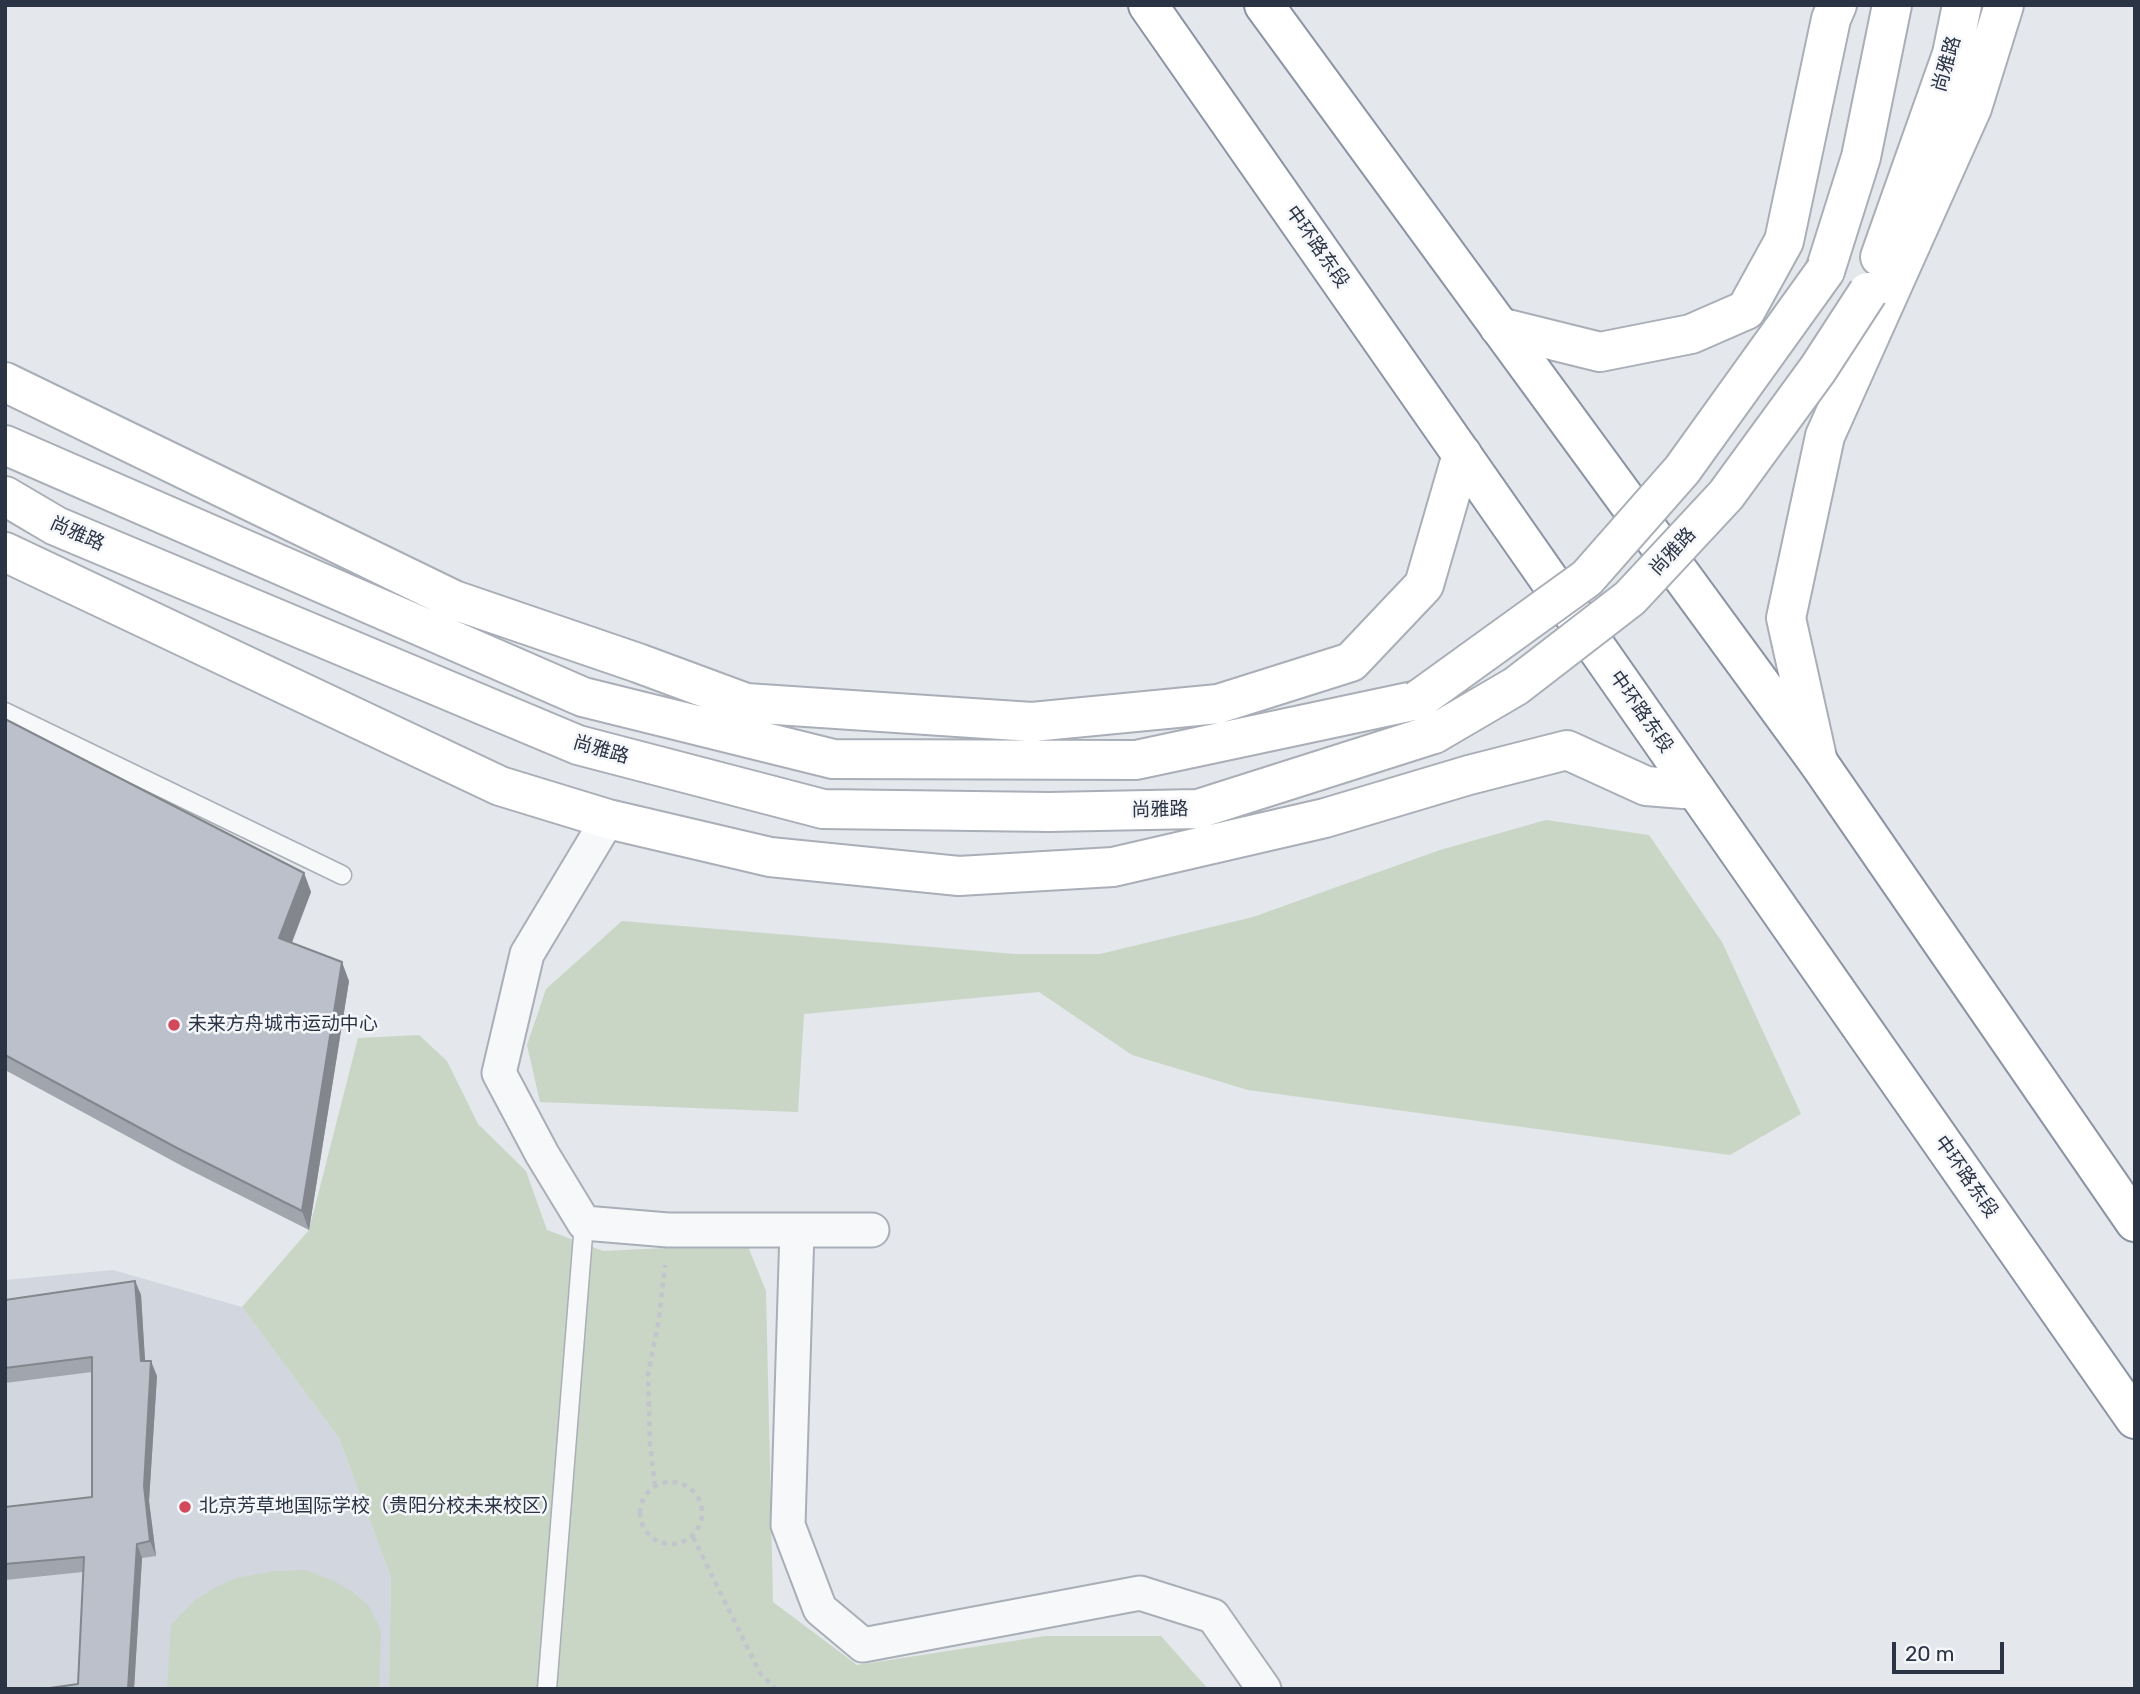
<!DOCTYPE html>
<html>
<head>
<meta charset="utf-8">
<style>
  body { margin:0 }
  #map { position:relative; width:2140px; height:1694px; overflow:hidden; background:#e4e7ec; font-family:Rubik,sans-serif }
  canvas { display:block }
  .frame { position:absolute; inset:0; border:7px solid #2b3445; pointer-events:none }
  .scale { position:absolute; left:1892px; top:1642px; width:112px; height:32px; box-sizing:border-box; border:4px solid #2b3445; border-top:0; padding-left:9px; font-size:21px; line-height:24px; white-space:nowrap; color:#2b3445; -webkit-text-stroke:5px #f4f6f9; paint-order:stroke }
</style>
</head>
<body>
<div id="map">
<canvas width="2140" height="1694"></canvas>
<div class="frame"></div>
<div class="scale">20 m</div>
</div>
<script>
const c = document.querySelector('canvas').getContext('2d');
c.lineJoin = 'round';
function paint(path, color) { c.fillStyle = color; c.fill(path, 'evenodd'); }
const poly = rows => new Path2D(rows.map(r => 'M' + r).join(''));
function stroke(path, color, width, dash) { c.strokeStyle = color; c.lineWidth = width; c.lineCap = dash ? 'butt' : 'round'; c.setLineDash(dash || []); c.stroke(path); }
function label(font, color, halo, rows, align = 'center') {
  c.font = font + ' Rubik,"Noto Sans SC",sans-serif'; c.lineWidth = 5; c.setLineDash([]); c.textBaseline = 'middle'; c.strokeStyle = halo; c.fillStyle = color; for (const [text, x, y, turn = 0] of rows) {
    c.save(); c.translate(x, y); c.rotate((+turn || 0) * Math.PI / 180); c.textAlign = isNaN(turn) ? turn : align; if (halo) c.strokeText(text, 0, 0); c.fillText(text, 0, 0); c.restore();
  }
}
paint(poly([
  [113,1270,242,1307,339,1438,391,1577,389,1689,5,1689,5,1280]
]), '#d2d6de');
paint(poly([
  [1546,820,1649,835,1722,942,1801,1114,1730,1155,1248,1090,1132,1055,1039,992,804,1014,798,1112,540,1102,527,1045,546,989,622,921,1015,954,1100,954,1253,917,1440,850],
  [419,1035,447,1061,478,1124,526,1171,547,1230,603,1251,747,1244,766,1291,773,1602,857,1665,1045,1636,1161,1636,1208,1689,389,1689,391,1577,339,1438,242,1307,309,1230,358,1038],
  [305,1570,332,1580,353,1592,369,1606,381,1631,379,1689,167,1689,171,1625,195,1600,218,1586,236,1578,276,1571]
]), '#c9d6c5');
const service = poly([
  [5,712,342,875],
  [547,1689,584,1223]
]);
const minor = poly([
  [608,819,527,954,499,1073,542,1154,584,1223,668,1230,872,1230],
  [797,1230,788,1525,820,1609,863,1645,1140,1593,1213,1616,1264,1689]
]);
const secondary = poly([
  [1880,257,1952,54,1962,5],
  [1825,271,1861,157,1892,5],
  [1499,327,1600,352,1691,334,1746,310,1784,241,1831,19,1837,5],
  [5,382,454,600,638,663,746,703,1032,722,1218,704,1351,662,1424,585,1462,454],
  [5,445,583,697,833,759,1136,760,1418,700],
  [5,496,56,526,578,745,823,809,1049,812,1198,809,1434,734],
  [5,552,500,786,608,819,770,857,959,876,1113,867,1325,818,1469,775,1567,750,1646,786,1696,790],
  [1818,762,1786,618,1825,436,1972,108,2004,5]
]);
const trunk = poly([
  [1148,5,2135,1419],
  [1264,5,1818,762,2135,1222]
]);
stroke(service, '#a9aeb7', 21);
stroke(minor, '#a9aeb7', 37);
stroke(secondary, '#a9aeb7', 42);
stroke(trunk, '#8b94a3', 42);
stroke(poly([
  '640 1513a31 31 0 1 1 62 0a31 31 0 1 1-62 0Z',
  [655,1486,650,1444,648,1374,659,1319,665,1265],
  [693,1537,760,1673,776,1689]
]), '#c2c5cb', 4.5, [5, 5]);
stroke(service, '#f7f8fa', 18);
stroke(minor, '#f7f8fa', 33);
stroke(secondary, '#fff', 38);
stroke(trunk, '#fff', 38);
const secondaryBridge = poly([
  [1418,700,1587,578,1682,470,1825,271],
  [1434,734,1516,686,1630,598,1726,495,1818,369,1868,292]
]);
stroke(secondaryBridge, '#a9aeb7', 42, []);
stroke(secondaryBridge, '#fff', 38);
paint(poly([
  [5,719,304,873,311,892,292,943,349,981,309,1230,184,1167,5,1070],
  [135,1281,141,1295,145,1361,157,1376,149,1501,156,1556,142,1558,134,1689,43,1689,78,1684,83,1572,5,1580,5,1507,92,1497,92,1372,5,1383,5,1300]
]), '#a1a5ae');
paint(poly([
  [304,873,311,892,286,957,279,938],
  [342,962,349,981,309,1230,302,1211],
  [135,1281,141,1295,146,1376,141,1361],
  [151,1361,157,1376,149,1501,156,1556,150,1541,144,1486],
  [137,1544,142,1558,134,1689,128,1689]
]), '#83868d');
const building = poly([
  [5,719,304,873,279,938,342,962,302,1211,177,1148,5,1055,5,719],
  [135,1281,141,1361,151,1361,144,1486,150,1541,137,1544,128,1689,43,1689,78,1684,84,1557,5,1564,5,1507,92,1497,92,1357,5,1368,5,1300,135,1281]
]);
paint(building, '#bbc0ca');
stroke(building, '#83868d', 2);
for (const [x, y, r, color] of [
  [174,1025,7,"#d1495b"],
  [185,1507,7,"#d1495b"]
]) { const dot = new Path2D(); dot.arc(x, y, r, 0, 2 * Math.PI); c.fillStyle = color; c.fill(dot); stroke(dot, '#f4f6f9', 2.5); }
label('19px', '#2b3445', '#f4f6f9', [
  ["尚雅路",1947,64,-74],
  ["中环路东段",1317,247,55],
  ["尚雅路",77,534,24],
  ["尚雅路",1673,552,-47],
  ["中环路东段",1641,712,55],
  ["尚雅路",601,750,16],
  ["尚雅路",1160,810,-1],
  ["中环路东段",1966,1177,55]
]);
label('19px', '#2b3445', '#f4f6f9', [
  ["未来方舟城市运动中心",188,1025],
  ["北京芳草地国际学校（贵阳分校未来校区）",199,1507]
], 'left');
</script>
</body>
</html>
